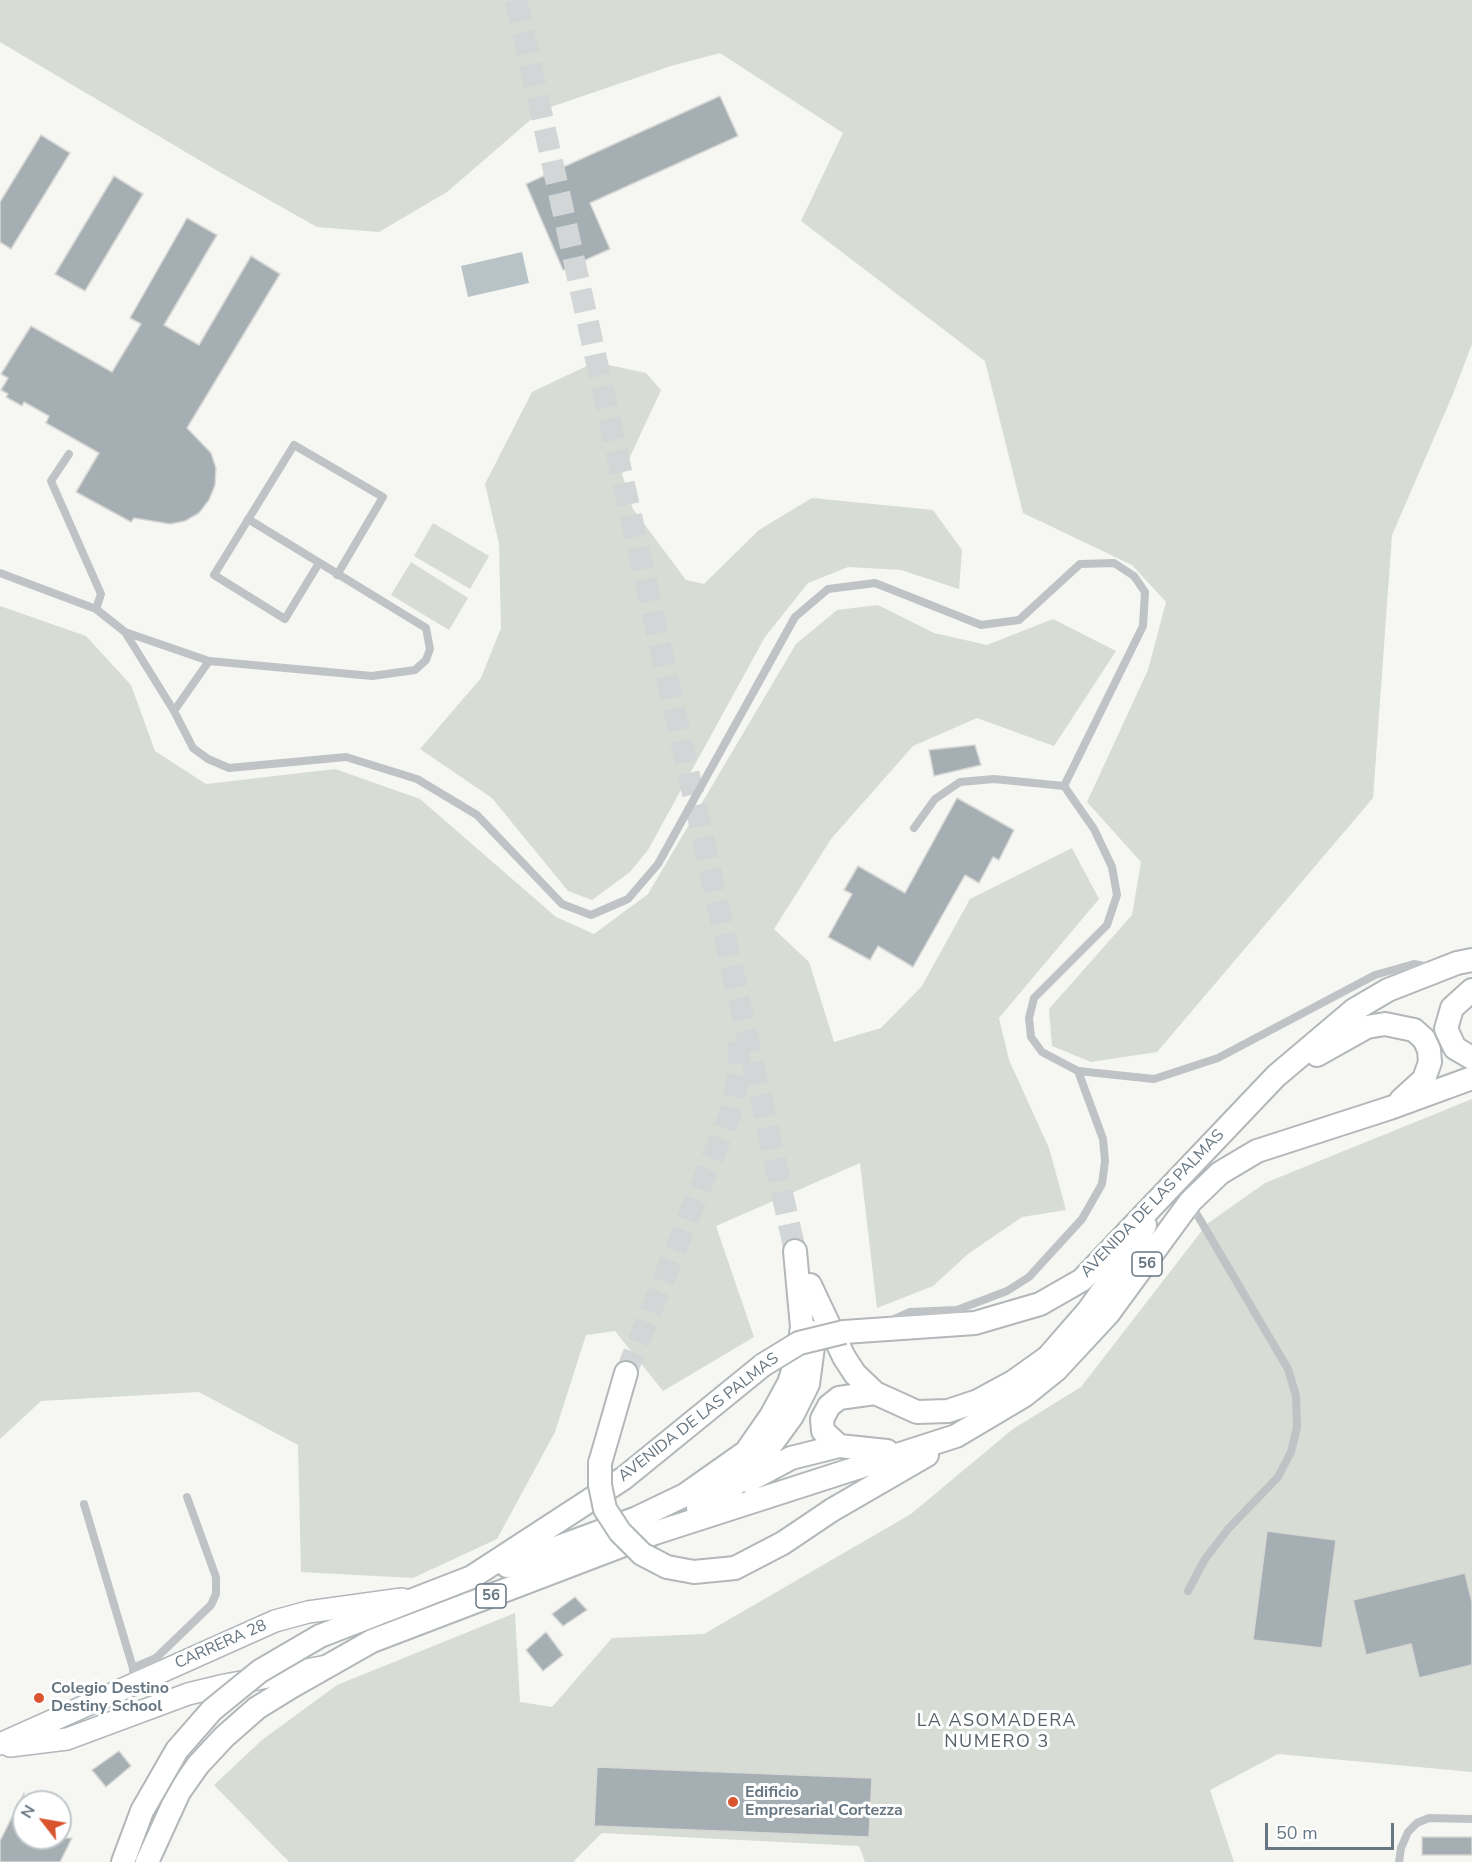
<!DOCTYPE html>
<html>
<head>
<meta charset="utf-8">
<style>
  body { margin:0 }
  #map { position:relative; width:1472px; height:1862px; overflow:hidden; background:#f6f6f2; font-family:"Nunito Sans",sans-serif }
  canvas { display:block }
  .north { position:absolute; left:12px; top:1790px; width:60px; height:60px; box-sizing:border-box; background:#fff; border:2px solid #c2c8cd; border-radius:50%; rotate:301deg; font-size:16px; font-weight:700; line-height:24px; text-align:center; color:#667682 }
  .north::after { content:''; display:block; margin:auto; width:21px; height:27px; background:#da542e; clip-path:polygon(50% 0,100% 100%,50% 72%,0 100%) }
  .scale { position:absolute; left:1265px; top:1823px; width:129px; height:27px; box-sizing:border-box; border:3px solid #667682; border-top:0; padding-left:8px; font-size:18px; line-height:21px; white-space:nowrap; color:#667682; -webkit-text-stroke:4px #fff; paint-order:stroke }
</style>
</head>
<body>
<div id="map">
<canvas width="1472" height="1862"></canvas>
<div class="north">N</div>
<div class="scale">50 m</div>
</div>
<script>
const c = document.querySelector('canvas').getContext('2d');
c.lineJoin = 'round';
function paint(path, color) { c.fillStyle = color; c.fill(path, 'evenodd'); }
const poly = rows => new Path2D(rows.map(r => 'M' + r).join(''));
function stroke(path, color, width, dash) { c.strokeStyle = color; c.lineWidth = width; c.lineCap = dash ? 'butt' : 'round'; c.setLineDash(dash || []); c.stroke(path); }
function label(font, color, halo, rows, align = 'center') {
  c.font = font + ' "Nunito Sans",sans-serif'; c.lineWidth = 6; c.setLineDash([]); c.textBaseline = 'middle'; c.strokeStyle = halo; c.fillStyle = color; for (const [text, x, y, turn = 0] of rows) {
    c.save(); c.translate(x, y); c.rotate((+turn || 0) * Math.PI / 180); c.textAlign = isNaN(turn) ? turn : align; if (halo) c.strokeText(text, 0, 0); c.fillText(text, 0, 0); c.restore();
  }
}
paint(poly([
  [0,0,1472,0,1472,344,1453,394,1392,535,1373,798,1157,1052,1091,1062,1052,1046,1049,1009,1132,915,1141,862,1087,802,1148,670,1166,602,1132,565,1023,513,985,361,801,221,843,133,720,53,671,66,542,110,447,192,379,232,317,227,216,170,0,42],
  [595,362,646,373,661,390,622,474,633,509,686,580,704,584,759,530,812,498,933,510,962,550,959,589,901,570,848,567,808,583,765,637,648,850,630,872,592,900,568,891,492,798,420,749,481,678,501,628,499,544,485,484,532,392],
  [433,523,489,556,470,589,414,556],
  [411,562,468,598,449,630,391,595],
  [878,605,934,633,987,645,1053,619,1116,651,1054,746,977,718,913,746,831,839,774,929,809,962,834,1042,881,1028,922,986,970,899,1072,848,1099,899,999,1018,1009,1060,1049,1148,1066,1210,1022,1217,968,1254,933,1286,877,1308,860,1163,716,1226,754,1337,663,1391,615,1331,586,1335,555,1432,497,1539,413,1578,301,1572,298,1445,199,1392,41,1401,0,1439,0,606,86,636,131,685,155,751,206,784,335,769,420,799,556,917,594,934,648,894,796,644,837,610],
  [1472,1099,1472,1772,1278,1754,1210,1790,1234,1862,865,1862,859,1846,602,1833,573,1862,289,1862,214,1785,262,1740,337,1685,515,1613,520,1702,552,1707,612,1638,704,1634,911,1514,1013,1429,1081,1387,1207,1224,1265,1183]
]), '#d7dcd4');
paint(poly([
  [522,252,529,283,468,297,461,266]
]), '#b8c3c7');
const building = poly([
  [720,96,738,136,590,203,610,249,563,270,526,184,720,96],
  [41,135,70,153,11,249,0,242,0,202,41,135],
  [114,176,143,194,85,291,55,274,114,176],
  [187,218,217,235,164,325,199,345,251,256,280,274,187,428,211,453,216,468,215,485,209,500,199,513,185,521,170,524,134,518,131,522,76,492,99,453,46,423,49,416,24,402,22,406,6,397,8,394,1,390,8,378,1,374,31,326,112,372,141,324,130,318,187,218],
  [975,745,981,765,934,776,929,750,975,745],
  [957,798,1014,830,999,860,993,857,979,883,965,875,913,967,878,946,870,960,828,937,852,894,844,890,858,866,905,893,957,798],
  [1267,1531,1336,1540,1322,1648,1253,1640,1267,1531],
  [1465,1573,1472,1602,1472,1665,1419,1678,1411,1644,1366,1655,1353,1600,1465,1573],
  [575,1597,587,1610,563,1626,552,1614,575,1597],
  [546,1632,563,1655,543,1671,526,1650,546,1632],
  [119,1751,131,1766,106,1787,92,1770,119,1751],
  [597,1767,872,1778,869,1837,594,1826,597,1767],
  [24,1793,24,1838,72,1838,60,1862,0,1862,0,1841,24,1793],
  [1422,1837,1472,1837,1472,1855,1422,1855,1422,1837]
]);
paint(building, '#a5aeb3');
stroke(building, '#d7d7d5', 1.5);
stroke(poly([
  [516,0,795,1251],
  [626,1373,730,1114,739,1072,739,1042]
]), '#d2d6d6', 22, [22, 11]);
const secondary = poly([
  [0,1744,275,1621,308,1612,402,1599],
  [10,1746,67,1739,188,1694,225,1685,327,1666]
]);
const primary = poly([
  [1472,990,1452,1008,1446,1029,1455,1048,1472,1058],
  [1317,1055,1367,1027,1385,1024,1414,1030,1424,1039,1429,1050,1430,1062,1424,1079,1401,1100],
  [810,1285,844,1357,855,1374,875,1393,917,1412,948,1411,978,1401,1013,1382,1048,1357,1088,1311,1130,1253,1145,1225],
  [844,1332,975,1323,1040,1304,1082,1280,1276,1076,1354,1010,1388,990,1457,963,1472,960],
  [875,1393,839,1398,829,1406,822,1419,823,1431,839,1446,887,1451],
  [600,1463,626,1373],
  [748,1481,791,1458,839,1446],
  [698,1508,726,1492,754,1468,792,1416,808,1384,815,1332],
  [832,1510,927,1455],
  [507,1566,637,1518,685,1495,746,1452,771,1416,789,1383,798,1355,802,1327,795,1251],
  [320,1636,472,1577,624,1478,763,1365],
  [123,1862,142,1811],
  [147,1862,179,1792,198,1765,224,1737,257,1708,291,1687,372,1641,655,1533,956,1436,1025,1395,1056,1370,1108,1314,1190,1202,1220,1173,1257,1151,1390,1108,1472,1078]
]);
stroke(secondary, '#b1b7bb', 24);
stroke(primary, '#b2b7ba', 26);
stroke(poly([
  [69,454,51,481,101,594,96,609],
  [319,563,285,619,214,575,294,445,383,497,337,575],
  [0,573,96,609,125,632,174,711,193,748,208,759,229,768,346,757,417,779,477,815,562,904,591,915,628,899,658,864,795,617,828,589,875,583,981,625,1019,620,1080,564,1114,563,1134,576,1145,592,1143,626,1064,786,1094,829,1112,867,1117,895,1107,925,1034,998,1029,1018,1031,1037,1042,1052,1078,1071,1154,1079,1218,1058,1375,975,1414,964,1430,967],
  [125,632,209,661,174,711],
  [209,661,372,676,415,670,426,660,430,649,426,628,248,519],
  [914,828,935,799,960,782,994,779,1064,786],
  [890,1321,910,1312,957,1310,1007,1291,1029,1277,1082,1219,1102,1184,1105,1161,1103,1139,1078,1071],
  [84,1504,133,1668],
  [1188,1591,1205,1559,1229,1528,1278,1477,1291,1452,1297,1427,1296,1396,1288,1369,1192,1206],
  [133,1683,133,1668,156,1658,211,1605,216,1594,216,1577,187,1497],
  [1399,1862,1401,1848,1408,1832,1417,1823,1429,1818,1472,1819]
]), '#bfc3c6', 8);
stroke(secondary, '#fff', 21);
stroke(primary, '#fff', 22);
const primaryBridge = poly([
  [763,1365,799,1343,844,1332],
  [600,1463,600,1485,605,1509,620,1532,642,1554,667,1567,694,1572,735,1568,783,1543,832,1510],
  [142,1811,177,1750,212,1710,260,1671,320,1636]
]);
stroke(primaryBridge, '#b2b7ba', 26, []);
stroke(primaryBridge, '#fff', 22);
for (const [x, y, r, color] of [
  [39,1698,6,"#da542e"],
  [733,1802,6,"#da542e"]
]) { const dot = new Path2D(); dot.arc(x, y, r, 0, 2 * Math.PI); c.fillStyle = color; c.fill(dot); stroke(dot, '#fff', 2); }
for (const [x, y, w] of [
  [1147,1264,30],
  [491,1596,30]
]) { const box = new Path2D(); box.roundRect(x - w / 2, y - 12, w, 24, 4.5); c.fillStyle = '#fff'; c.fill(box); stroke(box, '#667682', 1.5); }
label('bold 15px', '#667682', null, [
  ["56",1147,1264],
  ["56",491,1596]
]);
label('16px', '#667682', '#fff', [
  ["AVENIDA DE LAS PALMAS",1153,1204,-46],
  ["AVENIDA DE LAS PALMAS",699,1418,-38],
  ["CARRERA 28",221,1645,-24]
]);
label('bold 16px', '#667682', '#fff', [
  ["Colegio Destino",51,1689],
  ["Destiny School",51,1707],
  ["Edificio",745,1793],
  ["Empresarial Cortezza",745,1811]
], 'left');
c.letterSpacing = '1.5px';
label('18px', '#545f67', '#fff', [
  ["LA ASOMADERA",997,1722],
  ["NUMERO 3",997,1743]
]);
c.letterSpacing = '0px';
</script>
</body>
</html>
